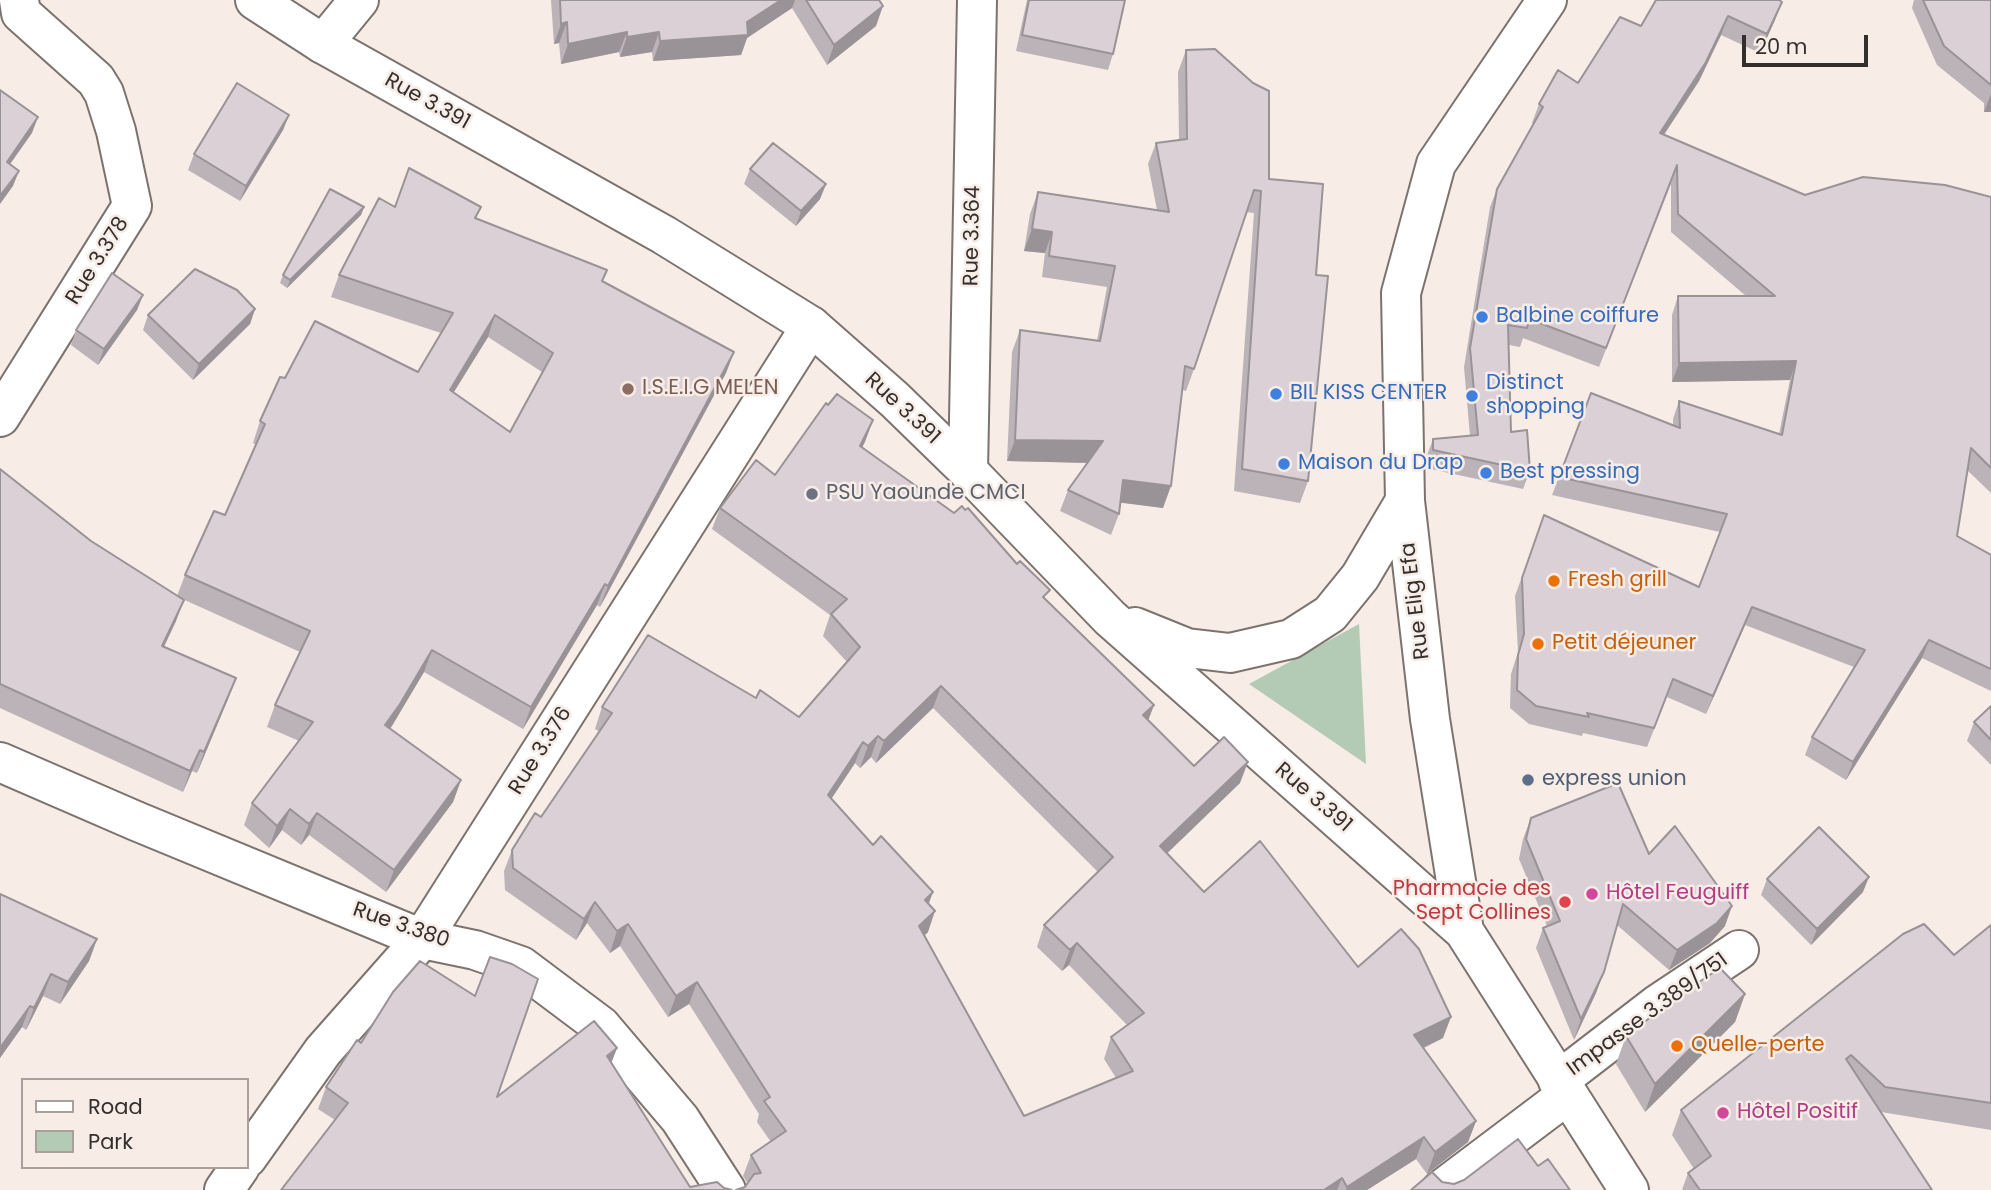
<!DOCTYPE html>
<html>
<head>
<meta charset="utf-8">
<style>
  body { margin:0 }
  #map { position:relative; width:1991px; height:1190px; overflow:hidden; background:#f7ece6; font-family:Poppins,sans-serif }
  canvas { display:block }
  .legend { position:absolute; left:21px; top:1078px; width:228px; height:91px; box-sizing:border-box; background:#f7ece6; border:2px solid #a9a09c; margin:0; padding:9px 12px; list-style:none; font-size:21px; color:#332f2c }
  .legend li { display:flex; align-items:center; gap:14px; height:35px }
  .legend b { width:35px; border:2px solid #a9a09c }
  .scale { position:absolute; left:1742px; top:35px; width:126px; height:32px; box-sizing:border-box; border:4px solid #332f2c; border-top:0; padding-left:9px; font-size:21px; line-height:24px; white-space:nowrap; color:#332f2c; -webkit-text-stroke:5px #f7ece6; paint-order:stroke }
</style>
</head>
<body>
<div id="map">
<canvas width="1991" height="1190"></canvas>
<ul class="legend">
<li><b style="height:9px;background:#fff"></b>Road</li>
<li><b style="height:19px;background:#b3cab4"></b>Park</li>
</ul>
<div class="scale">20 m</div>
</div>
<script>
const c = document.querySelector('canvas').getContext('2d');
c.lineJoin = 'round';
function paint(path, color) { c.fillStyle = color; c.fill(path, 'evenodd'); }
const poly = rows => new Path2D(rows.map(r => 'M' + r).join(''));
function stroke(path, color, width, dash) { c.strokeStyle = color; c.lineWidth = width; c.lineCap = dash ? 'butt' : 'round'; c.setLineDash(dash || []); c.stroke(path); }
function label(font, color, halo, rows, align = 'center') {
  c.font = font + ' Poppins,sans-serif'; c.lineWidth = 5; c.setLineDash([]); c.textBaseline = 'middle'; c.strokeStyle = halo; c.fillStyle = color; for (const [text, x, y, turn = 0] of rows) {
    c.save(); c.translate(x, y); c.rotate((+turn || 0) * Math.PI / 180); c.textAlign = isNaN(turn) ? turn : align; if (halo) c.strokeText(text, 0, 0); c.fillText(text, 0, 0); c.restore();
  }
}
paint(poly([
  [1359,624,1366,764,1249,684]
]), '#b3cab4');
const street = poly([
  [323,44,359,0],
  [0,417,132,206,116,131,104,93,96,80,21,13,19,0],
  [968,471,977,0],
  [0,762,136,821,422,939,475,950,521,966,601,1026,680,1119,726,1190],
  [1558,1081,1658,1004,1739,950],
  [247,1158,323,1051,422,939,811,326],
  [224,1190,240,1167],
  [1441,1190,1567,1095]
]);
const secondary = poly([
  [255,0,323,44,664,235,811,326,895,400,968,471,1110,618,1464,931],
  [1547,0,1436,164,1401,293,1405,501,1430,719,1464,931,1629,1190],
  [1135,627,1187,648,1230,653,1291,639,1330,614,1360,577,1405,501]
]);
stroke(street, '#7d736e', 42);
stroke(secondary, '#7d736e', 42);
stroke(street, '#fff', 38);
stroke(secondary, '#fff', 38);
paint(poly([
  [551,0,879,0,876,26,827,65,792,8,747,38,741,55,653,61,652,52,620,57,619,52,561,64,559,43,554,44],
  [1027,0,1125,0,1113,54,1108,70,1016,51],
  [1656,0,1775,20,1760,53,1721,35,1699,81,1664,135,1805,195,1991,197,1991,493,1967,470,1957,536,1991,555,1991,691,1922,658,1846,780,1805,755,1812,737,1854,667,1745,625,1706,714,1667,697,1647,747,1583,733,1582,736,1529,724,1510,708,1511,674,1518,652,1515,596,1544,515,1699,587,1720,532,1552,495,1591,393,1673,425,1673,419,1679,401,1779,434,1790,380,1672,382,1672,315,1678,296,1746,296,1671,232,1671,184,1599,367,1523,338,1520,347,1509,345,1511,432,1530,471,1523,489,1426,468,1426,458,1433,439,1470,436,1464,367,1490,207,1497,189,1533,124,1532,123,1539,104,1578,83,1641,26],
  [1914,0,1991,0,1991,112,1984,112,1984,103,1937,65,1912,8],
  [1186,50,1269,179,1316,275,1308,481,1300,503,1234,491,1254,213,1246,212,1194,369,1186,391,1182,390,1163,508,1120,502,1119,514,1111,535,1060,511,1068,490,1087,463,1007,461,1012,352,1020,330,1097,341,1107,287,1042,277,1045,253,1024,251,1030,214,1038,192,1157,210,1148,164,1156,143,1179,140,1178,72],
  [289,115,283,130,240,201,188,170,194,154],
  [750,169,826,184,820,199,796,226,744,184],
  [364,207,361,215,287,288,280,283,283,275],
  [395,207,477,218,603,281,734,352,726,373,600,607,597,605,523,729,424,672,390,728,461,780,453,802,386,892,309,835,301,845,282,830,269,848,244,825,252,803,299,741,267,727,275,705,300,652,178,597,176,621,164,647,228,699,197,773,192,771,183,792,0,708,0,469,91,541,177,596,185,575,225,515,256,445,253,443,260,421,285,378,418,372,441,333,331,297,339,275],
  [488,337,542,372,510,432,454,392],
  [143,295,137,310,98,365,71,345,76,330],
  [255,309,250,324,193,380,143,330,148,315],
  [828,405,873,420,862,447,1047,600,1154,705,1148,720,1194,766,1240,783,1167,853,1204,892,1358,967,1443,1038,1424,1048,1476,1121,1468,1142,1427,1174,1416,1159,1367,1190,736,1190,745,1187,748,1184,743,1176,751,1155,771,1142,757,1122,759,1114,689,1004,668,1017,620,946,610,953,587,923,576,940,505,890,504,871,512,850,541,817,600,732,595,729,602,707,756,698,799,717,847,662,823,636,830,615,712,529,720,508,775,475],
  [933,708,1098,872,1044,925,1037,947,1062,971,1069,965,1127,1025,1111,1037,1104,1059,1116,1078,1024,1116,924,936,928,932,928,904,831,799,855,763,860,768,871,757,876,763],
  [1991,706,1991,765,1967,741,1974,722],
  [1531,818,1649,854,1725,926,1710,943,1669,970,1617,925,1596,993,1574,1040,1536,948,1543,928,1547,926,1519,859,1523,839],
  [1767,879,1863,892,1811,945,1761,895],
  [0,894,97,939,89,961,60,1004,43,996,26,1030,22,1027,0,1058],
  [1991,925,1991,1130,1881,1112,1932,1190,1682,1190,1688,1173,1694,1169,1672,1135,1681,1110,1954,955],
  [1745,994,1735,1022,1645,1112,1616,1064,1626,1036],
  [361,1043,497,1097,617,1048,611,1063,690,1187,724,1188,281,1190,335,1120,318,1109,326,1087]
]), '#bcb3b8');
paint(poly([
  [781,0,795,0,792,8,747,38,741,55,653,61,660,41,747,22],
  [1782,2,1775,20,1760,53,1767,34],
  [883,6,876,26,827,65,834,45],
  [1728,16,1721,35,1699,81,1653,151,1660,133],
  [567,22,559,43,554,44,561,24],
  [627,32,619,52,561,64,568,44],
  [659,32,652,52,620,57,627,37],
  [1991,94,1991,112,1984,112],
  [289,115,283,130,240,201,246,186],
  [38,117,32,133,1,177,7,162],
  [19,171,13,186,0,204,0,196],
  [826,184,820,199,796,226,801,211],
  [364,207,361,215,287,288,290,280],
  [1032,229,1052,232,1045,253,1024,251],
  [143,295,137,310,98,365,104,349],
  [255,309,250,324,193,380,199,364],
  [495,315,488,337,442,411,450,390],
  [734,352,726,373,600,607,608,586],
  [1796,361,1790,380,1672,382,1679,363],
  [873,420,865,442,852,467,860,446],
  [1015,440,1103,441,1095,463,1007,461],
  [1123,480,1171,486,1163,508,1115,502],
  [605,584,597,605,523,729,531,707],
  [184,600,176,621,154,667,162,646],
  [1752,607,1745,625,1706,714,1713,696],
  [1929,640,1922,658,1846,780,1853,762],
  [432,650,424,672,392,726,377,746,385,725],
  [236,678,228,699,197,773,204,752],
  [941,686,933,708,876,763,884,741],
  [1154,705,1146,726,1143,715],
  [878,736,871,757,860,768,868,746],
  [863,742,855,763,820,816,828,795],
  [200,750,192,771,183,792,190,771],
  [1248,762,1240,783,1153,867,1160,846],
  [461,780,453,802,386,892,394,870],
  [290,809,282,830,269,848,277,826],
  [317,813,309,835,301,845,309,824],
  [1869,877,1863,892,1811,945,1817,929],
  [933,892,925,914,925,900],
  [595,902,587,923,576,940,584,919],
  [1732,906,1725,926,1710,943,1669,970,1677,950],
  [935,911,928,932,911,948,919,926],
  [628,924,620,946,610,953,617,931],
  [97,939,89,961,60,1004,68,982],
  [1077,943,1069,965,1062,971,1070,950],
  [1604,972,1596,993,1574,1040,1581,1019],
  [51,974,43,996,26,1030,34,1008],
  [697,982,689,1004,668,1017,676,996],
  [1745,994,1735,1022,1645,1112,1655,1084],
  [30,1006,22,1027,0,1058,0,1048],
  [1451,1017,1443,1038,1406,1056,1414,1035],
  [617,1048,609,1069,607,1056],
  [1476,1121,1468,1142,1427,1174,1435,1152],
  [1424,1137,1416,1159,1367,1190,1346,1190,1347,1187],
  [1342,1178,1337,1190,1324,1190]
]), '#999296');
const building = poly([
  [560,0,781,0,747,22,748,35,660,41,659,32,627,37,627,32,568,44,567,22,561,24,560,0],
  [806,0,879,0,883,6,834,45,806,0],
  [1029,0,1125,0,1113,54,1022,35,1029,0],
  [1656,0,1779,0,1782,2,1767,34,1728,16,1706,62,1660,133,1805,195,1863,177,1945,185,1991,197,1991,468,1971,448,1957,536,1991,555,1991,669,1929,640,1853,762,1812,737,1865,650,1752,607,1713,696,1673,679,1654,728,1587,713,1589,717,1536,706,1517,690,1518,655,1524,634,1522,578,1544,515,1699,587,1727,514,1559,477,1591,393,1680,428,1679,401,1782,435,1796,361,1679,363,1678,296,1775,296,1678,214,1677,165,1606,348,1529,319,1527,328,1508,325,1511,432,1527,430,1530,471,1433,450,1433,439,1478,435,1470,348,1497,189,1543,107,1539,104,1558,70,1578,83,1620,17,1641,26,1656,0],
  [1923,0,1991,0,1991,85,1944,46,1923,0],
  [1215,49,1253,83,1269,91,1269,179,1323,184,1316,275,1328,276,1308,481,1242,469,1261,191,1254,190,1194,369,1185,366,1171,486,1123,480,1119,514,1068,490,1103,441,1015,440,1020,330,1100,341,1115,266,1049,256,1052,232,1032,229,1038,192,1169,212,1156,143,1187,139,1186,50,1215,49],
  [237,83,289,115,246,186,194,154,237,83],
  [0,90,38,117,7,162,19,171,0,196,0,90],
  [773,143,826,184,801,211,750,169,773,143],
  [409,168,481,207,475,218,607,270,602,281,734,352,608,586,605,584,531,707,432,650,400,704,385,725,461,780,394,870,317,813,309,824,290,809,277,826,252,803,313,722,275,705,310,631,185,575,214,511,225,515,265,424,260,421,280,377,285,378,315,321,418,372,453,313,339,275,379,198,395,207,409,168],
  [495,315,553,353,510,432,450,390,495,315],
  [330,189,364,207,290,280,283,275,330,189],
  [195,269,237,290,255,309,199,364,148,315,195,269],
  [112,273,143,295,104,349,76,330,112,273],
  [837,394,873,420,860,446,954,513,962,506,965,510,968,508,1017,564,1020,561,1050,590,1043,597,1154,705,1143,715,1194,766,1224,737,1248,762,1160,846,1204,892,1260,841,1358,967,1401,929,1419,949,1451,1017,1414,1035,1476,1121,1435,1152,1424,1137,1347,1187,1342,1178,1324,1190,736,1190,745,1187,754,1174,761,1173,751,1155,786,1131,764,1101,770,1097,697,982,676,996,628,924,617,931,595,902,584,919,513,868,512,850,535,813,541,817,612,713,602,707,648,635,756,698,760,690,799,717,860,647,831,614,847,599,720,508,756,460,775,475,826,403,828,405,837,394],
  [941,686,1113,857,1044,925,1070,950,1077,943,1144,1013,1111,1037,1133,1071,1024,1116,919,926,935,911,925,900,933,892,881,836,873,845,828,795,863,742,868,746,878,736,884,741,941,686],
  [0,469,91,541,184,600,162,646,236,678,204,752,200,750,190,771,0,684,0,469],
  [1991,706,1991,740,1974,722,1991,706],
  [1618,783,1649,854,1675,826,1732,906,1717,923,1677,950,1623,904,1604,972,1581,1019,1543,928,1560,921,1526,839,1531,818,1618,783],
  [1819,827,1869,877,1817,929,1767,879,1819,827],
  [0,894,97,939,68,982,51,974,34,1008,30,1006,0,1048,0,894],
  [1924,924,1954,955,1991,925,1991,1103,1885,1087,1851,1055,1846,1059,1932,1190,1700,1190,1688,1173,1711,1156,1681,1110,1903,934,1924,924],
  [490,957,512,964,538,979,497,1097,594,1021,617,1048,607,1056,690,1187,717,1182,724,1188,732,1190,281,1190,348,1103,326,1087,357,1040,361,1043,393,992,420,961,475,996,490,957],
  [1720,968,1745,994,1655,1084,1626,1036,1681,994,1720,968],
  [1518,1139,1538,1166,1548,1159,1570,1190,1411,1190,1432,1172,1442,1182,1454,1184,1464,1180,1518,1139]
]);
paint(building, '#dbd0d6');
stroke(building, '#999296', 2);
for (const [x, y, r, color] of [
  [1482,317,7,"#3f7fe0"],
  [628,389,7,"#8d6e63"],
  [1276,394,7,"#3f7fe0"],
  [1472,396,7,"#3f7fe0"],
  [1284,464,7,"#3f7fe0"],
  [1486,473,7,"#3f7fe0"],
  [812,494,7,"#6b7280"],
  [1554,581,7,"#e8710a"],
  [1538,644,7,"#e8710a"],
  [1528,780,7,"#5c6f8a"],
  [1592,894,7,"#d1479c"],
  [1565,902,7,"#e0444e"],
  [1677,1046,7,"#e8710a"],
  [1723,1113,7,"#d1479c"]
]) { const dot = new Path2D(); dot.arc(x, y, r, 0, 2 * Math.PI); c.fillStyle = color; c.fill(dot); stroke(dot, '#f7ece6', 2.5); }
label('21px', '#332f2c', '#f7ece6', [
  ["Rue 3.391",427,102,29],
  ["Rue 3.364",973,236,-89],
  ["Rue 3.378",98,261,-58],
  ["Rue 3.391",902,409,43],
  ["Rue Elig Efa",1416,601,-97],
  ["Rue 3.376",541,751,-58],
  ["Rue 3.391",1313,798,41],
  ["Rue 3.380",401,926,19],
  ["Impasse 3.389/751",1648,1015,-36]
]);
label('21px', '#366cbe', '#f7ece6', [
  ["Balbine coiffure",1496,317],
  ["Distinct",1486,384],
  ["shopping",1486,408],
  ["BIL KISS CENTER",1290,394],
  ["Maison du Drap",1298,464],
  ["Best pressing",1500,473]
], 'left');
label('21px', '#785e54', '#f7ece6', [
  ["I.S.E.I.G MELEN",642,389]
], 'left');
label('21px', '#5b616d', '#f7ece6', [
  ["PSU Yaounde CMCI",826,494]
], 'left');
label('21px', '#c56008', '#f7ece6', [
  ["Fresh grill",1568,581],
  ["Petit déjeuner",1552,644],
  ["Quelle-perte",1691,1046]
], 'left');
label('21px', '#4e5e75', '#f7ece6', [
  ["express union",1542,780]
], 'left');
label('21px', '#be3a42', '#f7ece6', [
  ["Pharmacie des",1551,890],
  ["Sept Collines",1551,914]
], 'right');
label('21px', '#b23c85', '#f7ece6', [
  ["Hôtel Feuguiff",1606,894],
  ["Hôtel Positif",1737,1113]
], 'left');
</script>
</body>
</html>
